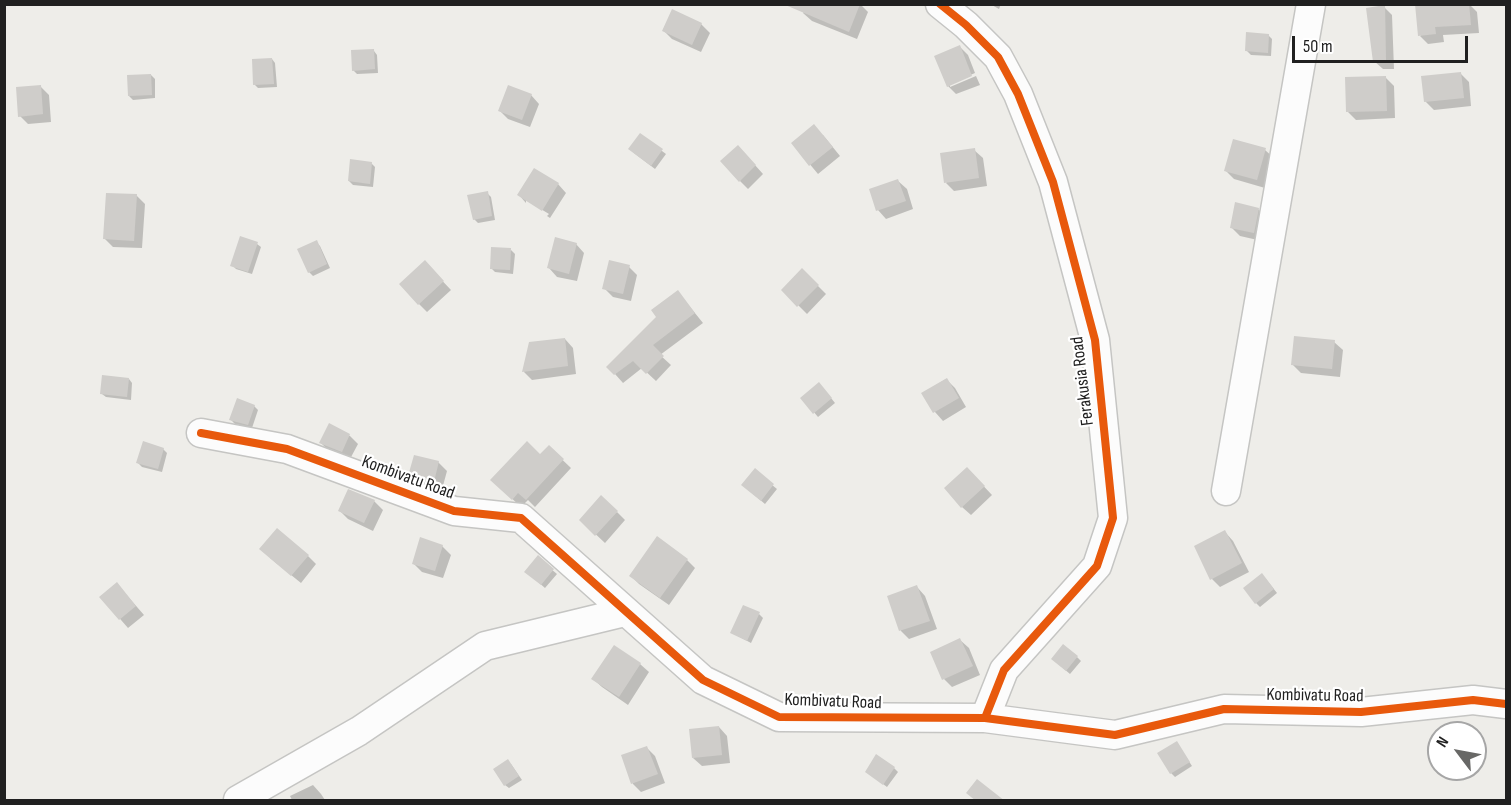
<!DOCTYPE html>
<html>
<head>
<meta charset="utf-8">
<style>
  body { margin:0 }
  #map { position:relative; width:1511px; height:805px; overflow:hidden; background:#eeede9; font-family:"Sofia Sans Condensed",sans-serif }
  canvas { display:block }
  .frame { position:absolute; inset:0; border:6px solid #202020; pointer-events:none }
  .north { position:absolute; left:1427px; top:721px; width:60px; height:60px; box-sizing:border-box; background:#fff; border:2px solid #a6a6a6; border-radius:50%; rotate:302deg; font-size:16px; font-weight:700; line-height:24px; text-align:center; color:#202020 }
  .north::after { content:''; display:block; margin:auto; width:21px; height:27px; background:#686866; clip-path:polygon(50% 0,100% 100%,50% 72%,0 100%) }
  .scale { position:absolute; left:1292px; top:36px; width:176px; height:27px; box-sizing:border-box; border:3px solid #202020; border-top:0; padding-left:8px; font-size:18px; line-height:21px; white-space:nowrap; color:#202020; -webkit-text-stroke:4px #fff; paint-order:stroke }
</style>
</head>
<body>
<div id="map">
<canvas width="1511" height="805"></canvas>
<div class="frame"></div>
<div class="north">N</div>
<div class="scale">50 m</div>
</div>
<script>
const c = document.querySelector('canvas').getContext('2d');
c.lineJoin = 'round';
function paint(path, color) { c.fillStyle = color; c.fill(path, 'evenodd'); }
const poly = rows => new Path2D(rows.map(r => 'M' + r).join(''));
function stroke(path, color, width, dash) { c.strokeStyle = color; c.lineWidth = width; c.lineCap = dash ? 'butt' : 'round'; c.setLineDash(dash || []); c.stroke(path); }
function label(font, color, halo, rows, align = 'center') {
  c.font = font + ' "Sofia Sans Condensed",sans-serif'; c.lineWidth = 4.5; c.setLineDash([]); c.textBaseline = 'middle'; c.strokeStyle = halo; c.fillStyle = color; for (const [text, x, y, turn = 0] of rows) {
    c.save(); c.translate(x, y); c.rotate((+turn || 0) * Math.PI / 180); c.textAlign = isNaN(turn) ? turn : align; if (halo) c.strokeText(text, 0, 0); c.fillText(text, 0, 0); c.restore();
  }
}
paint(poly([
  [807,4,860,4,868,12,857,39,812,21,803,13],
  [990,4,1001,4,999,9],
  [1461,4,1469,4,1477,12,1479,33,1443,35,1444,42,1428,44,1420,36],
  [1384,7,1392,15,1394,69,1383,69,1374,61],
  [672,11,701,24,710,33,701,52,672,39,663,30],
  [1268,35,1272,39,1271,56,1251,55,1247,51],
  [960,47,968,55,975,73,950,84,950,87,976,76,980,85,956,94,948,86],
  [374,51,377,55,378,73,357,74,353,70],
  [272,59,275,63,277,87,258,88,254,84],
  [1460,73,1469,82,1471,106,1434,110,1425,101],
  [151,75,155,79,155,98,133,100,129,96],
  [1386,78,1394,86,1395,118,1356,120,1348,112],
  [40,86,49,95,51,122,28,124,20,116],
  [531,95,539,104,530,127,508,119,500,111],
  [823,135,840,156,818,174,793,144],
  [974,150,983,158,987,186,954,191,946,183],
  [1265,150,1274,158,1265,188,1234,179,1226,171],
  [662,151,666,154,655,169,634,153],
  [746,155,763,174,748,189,740,181],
  [371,163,375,167,373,187,353,185,349,181],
  [898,181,907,189,913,209,886,219,878,210],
  [558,184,566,193,550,218,547,216,549,214,526,200,526,203,519,195],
  [487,193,491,197,495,220,478,223,474,219],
  [136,195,145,204,142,248,113,247,104,238],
  [1258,209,1266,218,1262,241,1240,236,1231,227],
  [316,242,320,246,330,268,313,276,309,272],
  [257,244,261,247,252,274,236,269,232,265],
  [576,244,584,253,577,281,557,277,549,268],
  [511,250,515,254,513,274,495,272,491,268],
  [629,267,637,275,631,301,613,297,604,288],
  [802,270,826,294,807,314,783,290],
  [433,271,451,290,427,312,419,304],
  [678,292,703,323,660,355,671,365,656,381,642,368,623,383,615,374],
  [565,339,573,348,576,374,532,380,524,372,530,344],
  [1334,342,1343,350,1340,377,1301,373,1292,364],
  [129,379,132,383,131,400,106,397,102,394],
  [946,379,955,388,966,407,943,421,935,412,923,393],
  [823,388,835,403,818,417,802,398],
  [254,406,258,410,252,428,235,424,231,420],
  [330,425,350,436,358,444,350,459,329,451,321,443],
  [549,447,571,468,535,507,528,500,521,507,492,480,540,456],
  [163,449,167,453,162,472,142,467,138,463],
  [438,462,447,471,441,493,419,485,410,476],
  [755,471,777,489,765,504,747,489],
  [975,477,992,495,971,515,962,507],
  [374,501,383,510,373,531,348,519,339,510],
  [617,512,625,520,605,543,589,528],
  [1225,532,1233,541,1249,572,1220,587,1212,579],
  [442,546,451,555,443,578,422,572,413,563],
  [308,556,316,564,301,583,270,558],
  [538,558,557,574,545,588,530,575],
  [687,560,695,568,669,605,639,584,631,576],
  [1266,579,1277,593,1260,607,1256,603],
  [117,584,144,615,128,628,101,597],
  [917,587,925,596,937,629,909,639,901,631,889,597],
  [759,614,763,618,751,643,732,633],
  [960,640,969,648,980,675,952,687,944,679],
  [615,647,640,664,649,672,628,705,602,687,593,679],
  [1077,657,1081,661,1070,674,1057,663],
  [719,727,727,736,730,763,702,766,693,758],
  [1177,743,1192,766,1175,777,1171,773],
  [646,747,655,756,665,783,641,792,633,784,622,756],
  [511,764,522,780,509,788,505,785],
  [894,768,898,772,887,787,867,772],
  [313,785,321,794,325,800,292,800,290,796]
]), '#0003');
paint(poly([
  [783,4,860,4,849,32],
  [1415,4,1469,4,1471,25,1435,27,1436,34,1418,36],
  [1385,5,1386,61,1373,62,1366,8],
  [672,9,702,23,692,45,662,31],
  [1246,32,1269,34,1268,53,1245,51],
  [960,45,972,76,947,87,934,56],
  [374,49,375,69,352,71,351,50],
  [272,58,274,84,253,85,252,59],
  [1461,72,1464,98,1424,102,1421,76],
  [151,74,152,95,128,96,127,75],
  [1386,76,1387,111,1346,112,1345,77],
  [41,85,43,114,18,117,16,87],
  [508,85,532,94,522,120,498,111],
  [814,124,833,147,809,166,791,143],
  [640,133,663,149,651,166,628,149],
  [1233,139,1266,148,1257,180,1224,171],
  [738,145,756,165,739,182,720,161],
  [975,148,979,178,944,183,940,153],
  [350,159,372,162,370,184,348,181],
  [534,168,559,183,542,211,517,195],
  [898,179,906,201,876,211,869,189],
  [488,191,492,216,473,220,467,195],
  [106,193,137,194,134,241,103,239],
  [1235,202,1259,208,1254,233,1230,228],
  [240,236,258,242,248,272,230,266],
  [555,237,577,243,569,274,547,268],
  [317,240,327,264,308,273,297,249],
  [491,247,511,248,510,270,490,269],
  [425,260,444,281,418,305,399,284],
  [609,260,630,265,623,294,602,289],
  [802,268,819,285,797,307,781,290],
  [678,290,695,313,653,345,664,356,646,374,633,361,614,375,606,367,656,317,651,310],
  [1294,336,1335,340,1332,369,1291,365],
  [565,338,568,366,522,372,529,342],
  [102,375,129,378,127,397,100,394],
  [947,378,959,398,933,413,921,393],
  [819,382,832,398,813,414,800,398],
  [237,398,255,405,248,425,229,420],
  [329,423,350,434,342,452,319,443],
  [143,441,164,448,158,469,136,463],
  [527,441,540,454,549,445,564,459,526,500,518,493,512,500,490,480],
  [414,455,439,461,433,486,408,476],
  [967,467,985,486,961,508,944,488],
  [755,468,774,484,761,501,741,485],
  [348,489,375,500,364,523,338,511],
  [601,495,618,511,595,536,579,520],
  [277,528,309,555,291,576,259,549],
  [1225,530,1242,563,1210,580,1194,546],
  [657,536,688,559,660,598,629,576],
  [420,537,443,545,435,571,412,564],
  [538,555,554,569,541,585,524,572],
  [1262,573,1274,589,1255,604,1243,588],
  [117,582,136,606,119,620,99,597],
  [917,585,930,621,899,631,887,596],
  [743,605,760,612,747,641,730,633],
  [960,638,973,666,942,680,930,652],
  [1063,644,1078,656,1066,671,1051,659],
  [614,645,641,663,619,697,591,679],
  [719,726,722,755,692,758,689,729],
  [1177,741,1190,762,1170,774,1157,753],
  [647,746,658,774,631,784,621,755],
  [876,754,895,767,883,785,865,772],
  [508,759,519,776,504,786,493,769],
  [977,779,1005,801,976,801,966,793]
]), '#cfcdca');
const street = poly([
  [940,4,966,25,998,57,1018,94,1053,182,1095,340,1113,518,1097,566,1004,670,985,718],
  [201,433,287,449,454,511,521,518,703,680,779,717,985,718,1115,735,1224,709,1361,712,1473,700,1506,704],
  [1226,491,1311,4],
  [238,800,359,731,485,646,625,612]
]);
stroke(street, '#c5c5c3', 31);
stroke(street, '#fcfcfc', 28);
stroke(poly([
  [940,4,966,25,998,57,1018,94,1053,182,1095,340,1113,518,1097,566,1004,670,985,718],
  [201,433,287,449,454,511,521,518,703,680,779,717,985,718,1115,735,1224,709,1361,712,1473,700,1506,704]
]), '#e8590c', 8);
label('18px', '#202020', '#fff', [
  ["Ferakusia Road",1083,381,-97],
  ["Kombivatu Road",408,478,20],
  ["Kombivatu Road",1315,696,1],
  ["Kombivatu Road",833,702,2]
]);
</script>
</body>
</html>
